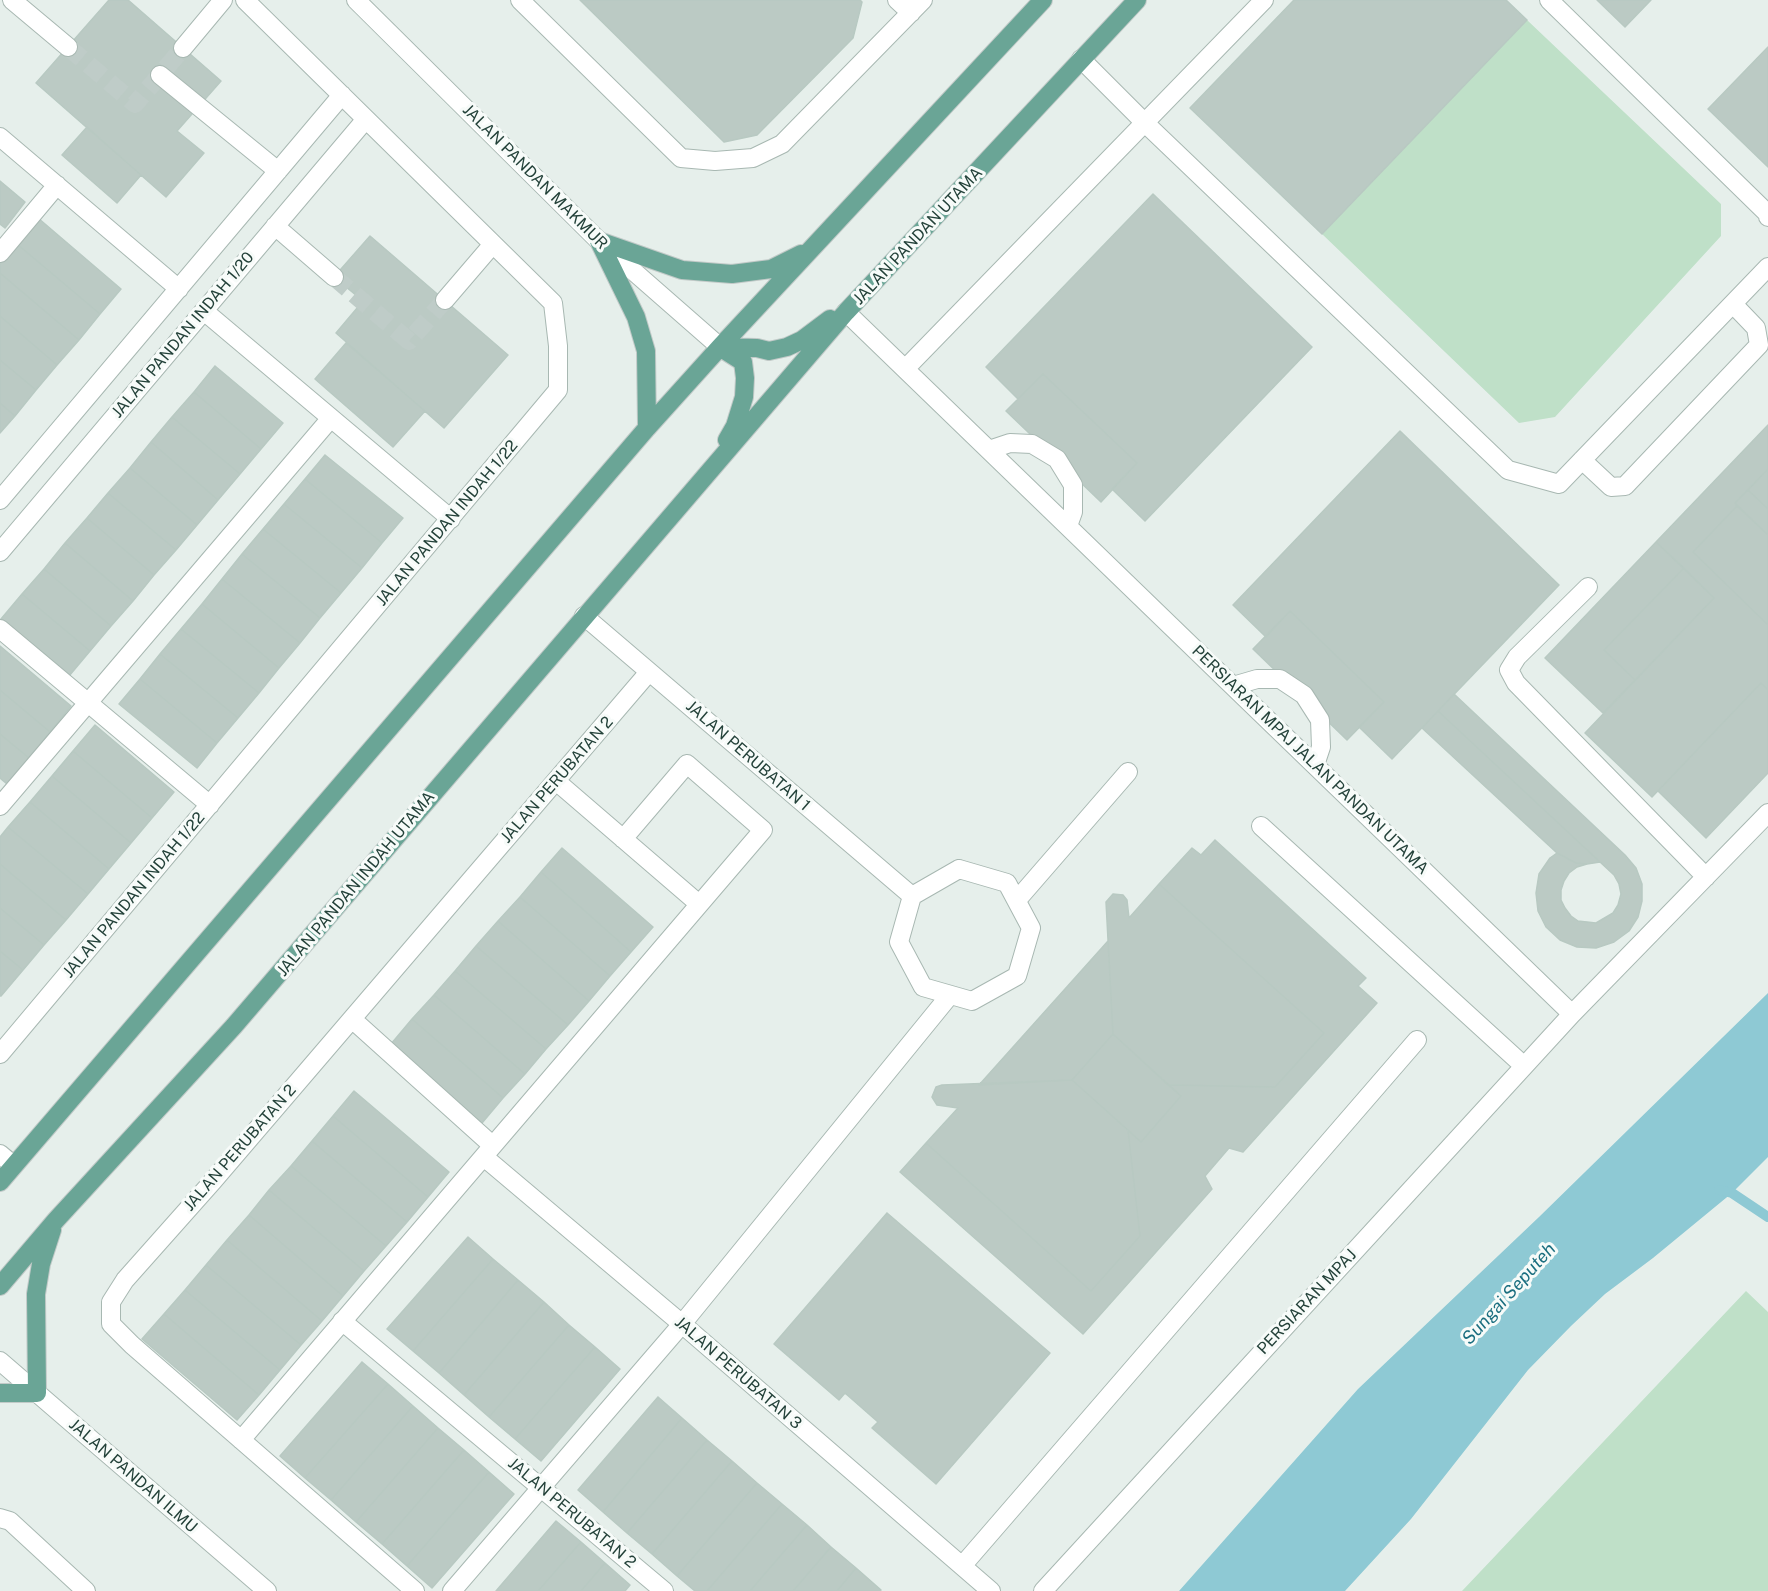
<!DOCTYPE html>
<html>
<head>
<meta charset="utf-8">
<style>
  body { margin:0 }
  canvas { display:block; background:#e6efeb }
</style>
</head>
<body>
<canvas width="1768" height="1591"></canvas>
<script>
const c = document.querySelector('canvas').getContext('2d');
c.lineJoin = 'round';
function paint(path, color) { c.fillStyle = color; c.fill(path, 'evenodd'); }
const poly = rows => new Path2D(rows.map(r => 'M' + r).join(''));
function stroke(path, color, width, dash) { c.strokeStyle = color; c.lineWidth = width; c.lineCap = dash ? 'butt' : 'round'; c.setLineDash(dash || []); c.stroke(path); }
function label(font, color, halo, rows, align = 'center') {
  c.font = font + ' "Public Sans",sans-serif'; c.lineWidth = 6; c.setLineDash([]); c.textBaseline = 'middle'; c.strokeStyle = halo; c.fillStyle = color; for (const [text, x, y, turn = 0] of rows) {
    c.save(); c.translate(x, y); c.rotate((+turn || 0) * Math.PI / 180); c.textAlign = isNaN(turn) ? turn : align; if (halo) c.strokeText(text, 0, 0); c.fillText(text, 0, 0); c.restore();
  }
}
paint(poly([
  [1527,20,1721,204,1721,236,1555,417,1519,423,1322,234],
  [1746,1291,1768,1312,1768,1591,1462,1591]
]), '#bfe0c8');
paint(poly([
  [1768,993,1768,1157,1732,1193,1653,1258,1605,1294,1571,1326,1528,1370,1411,1519,1345,1591,1179,1591,1358,1389,1539,1217]
]), '#8ec9d4');
stroke(poly([
  [1719,1190,1732,1193,1768,1217]
]), '#8ec9d4', 10);
const building = poly([
  [109,0,128,0,221,81,177,131,204,153,166,197,36,83,109,0],
  [580,0,860,0,862,2,853,38,757,135,724,142,580,0],
  [1294,0,1506,0,1527,20,1322,234,1190,108,1294,0],
  [1597,0,1651,0,1625,27,1597,0],
  [1768,47,1768,167,1708,109,1768,47],
  [87,127,141,175,117,203,62,155,87,127],
  [0,181,25,202,5,228,0,224,0,181],
  [1153,194,1312,347,1145,521,1112,489,1137,463,1043,374,1018,399,986,367,1153,194],
  [38,218,121,289,100,314,17,244,38,218],
  [370,236,508,355,444,428,336,333,363,301,334,277,370,236],
  [17,244,100,314,79,340,0,273,0,264,17,244],
  [0,273,79,340,57,365,0,316,0,273],
  [0,316,57,365,36,390,0,360,0,316],
  [346,343,425,411,393,447,315,379,346,343],
  [0,360,36,390,15,416,0,403,0,360],
  [215,366,283,423,261,449,194,392,215,366],
  [1043,374,1137,463,1101,502,1006,411,1043,374],
  [194,392,261,449,240,474,172,417,194,392],
  [0,403,15,416,0,433,0,403],
  [172,417,240,474,218,500,151,442,172,417],
  [1768,425,1768,469,1735,503,1737,506,1693,552,1768,625,1768,690,1761,683,1652,797,1585,733,1714,598,1656,542,1768,425],
  [1400,431,1559,585,1392,759,1359,727,1384,702,1290,611,1266,637,1233,605,1400,431],
  [151,442,218,500,197,525,130,468,151,442],
  [325,455,403,518,382,543,305,479,325,455],
  [130,468,197,525,176,550,108,493,130,468],
  [1768,469,1768,509,1748,490,1768,469],
  [305,479,382,543,362,568,284,504,305,479],
  [1748,490,1768,509,1768,535,1735,503,1748,490],
  [108,493,176,550,154,575,87,518,108,493],
  [284,504,362,568,341,593,263,529,284,504],
  [1737,506,1768,535,1768,625,1693,552,1737,506],
  [87,518,154,575,133,601,65,543,87,518],
  [263,529,341,593,320,618,242,554,263,529],
  [1656,542,1684,568,1604,650,1635,680,1603,713,1545,658,1656,542],
  [65,543,133,601,111,626,44,569,65,543],
  [242,554,320,618,300,643,222,579,242,554],
  [1684,568,1714,598,1635,680,1604,650,1684,568],
  [44,569,111,626,90,651,22,594,44,569],
  [222,579,300,643,279,668,202,604,222,579],
  [22,594,90,651,69,676,1,619,22,594],
  [202,604,279,668,259,693,181,629,202,604],
  [1290,611,1384,702,1347,740,1253,649,1290,611],
  [181,629,259,693,238,718,160,654,181,629],
  [0,646,71,706,50,732,0,690,0,646],
  [160,654,238,718,217,743,140,679,160,654],
  [140,679,217,743,197,768,119,704,140,679],
  [1761,683,1768,690,1768,773,1706,838,1658,791,1761,683],
  [0,690,50,732,29,758,0,734,0,690],
  [1454,694,1625,855,1636,868,1642,884,1642,901,1638,917,1629,931,1614,942,1596,948,1577,947,1560,940,1546,927,1538,911,1536,893,1539,874,1550,858,1557,853,1576,863,1587,864,1577,867,1569,873,1564,881,1561,890,1561,900,1565,908,1571,916,1578,921,1596,923,1613,913,1618,905,1621,894,1619,884,1614,875,1438,711,1454,694],
  [1438,711,1600,862,1587,864,1576,863,1557,853,1422,728,1438,711],
  [95,725,174,792,152,818,73,751,95,725],
  [0,734,29,758,7,784,0,778,0,734],
  [73,751,152,818,131,843,52,776,73,751],
  [52,776,131,843,109,869,30,802,52,776],
  [30,802,109,869,88,894,8,827,30,802],
  [8,827,88,894,66,920,0,864,0,837,8,827],
  [1215,840,1366,978,1358,986,1377,1003,1243,1152,1229,1148,1205,1176,1212,1189,1083,1334,900,1172,926,1143,1091,1291,1140,1236,1128,1130,1141,1142,1181,1096,1168,1085,1275,1087,1324,1033,1159,884,1192,848,1201,855,1215,840],
  [562,848,653,927,631,952,541,872,562,848],
  [0,864,66,920,44,945,0,908,0,864],
  [541,872,631,952,610,976,520,897,541,872],
  [1159,884,1324,1033,1275,1087,1168,1085,1113,1034,1106,902,1113,894,1123,895,1127,900,1129,918,1159,884],
  [520,897,610,976,589,1001,498,921,520,897],
  [0,908,44,945,23,970,0,951,0,908],
  [498,921,589,1001,568,1025,476,946,498,921],
  [1108,941,1113,1034,1072,1080,979,1085,1108,941],
  [476,946,568,1025,546,1049,455,971,476,946],
  [0,951,23,970,1,996,0,996,0,951],
  [455,971,546,1049,525,1074,434,995,455,971],
  [434,995,525,1074,503,1098,412,1019,434,995],
  [412,1019,503,1098,482,1123,391,1044,412,1019],
  [1113,1034,1181,1096,1141,1142,1072,1080,1113,1034],
  [1072,1080,1128,1130,1140,1236,1091,1291,926,1143,958,1108,937,1105,932,1097,936,1087,942,1085,1072,1080],
  [354,1091,449,1172,428,1197,333,1116,354,1091],
  [333,1116,428,1197,407,1222,312,1141,333,1116],
  [312,1141,407,1222,386,1246,291,1166,312,1141],
  [291,1166,386,1246,364,1271,269,1190,291,1166],
  [269,1190,364,1271,343,1296,249,1215,269,1190],
  [887,1213,1050,1353,936,1484,872,1428,878,1422,845,1393,839,1400,774,1344,887,1213],
  [249,1215,343,1296,322,1321,227,1240,249,1215],
  [468,1237,493,1259,413,1351,387,1329,468,1237],
  [227,1240,322,1321,301,1345,206,1265,227,1240],
  [493,1259,518,1280,439,1373,413,1351,493,1259],
  [206,1265,301,1345,280,1370,185,1290,206,1265],
  [518,1280,544,1302,464,1395,439,1373,518,1280],
  [185,1290,280,1370,259,1395,164,1314,185,1290],
  [544,1302,569,1325,489,1417,464,1395,544,1302],
  [164,1314,259,1395,237,1420,142,1339,164,1314],
  [569,1325,595,1347,515,1439,489,1417,569,1325],
  [595,1347,620,1369,541,1461,515,1439,595,1347],
  [362,1362,388,1384,305,1478,280,1456,362,1362],
  [388,1384,413,1406,331,1500,305,1478,388,1384],
  [658,1397,682,1418,603,1512,578,1490,658,1397],
  [413,1406,438,1428,356,1522,331,1500,413,1406],
  [682,1418,707,1440,627,1533,603,1512,682,1418],
  [438,1428,464,1450,382,1544,356,1522,438,1428],
  [707,1440,732,1461,652,1554,627,1533,707,1440],
  [464,1450,489,1472,407,1566,382,1544,464,1450],
  [732,1461,757,1483,677,1576,652,1554,732,1461],
  [489,1472,514,1494,432,1588,407,1566,489,1472],
  [757,1483,782,1504,707,1591,695,1591,677,1576,757,1483],
  [782,1504,807,1525,750,1591,707,1591,782,1504],
  [556,1521,581,1542,538,1591,496,1591,556,1521],
  [807,1525,831,1547,793,1591,750,1591,807,1525],
  [581,1542,605,1563,581,1591,538,1591,581,1542],
  [831,1547,856,1568,837,1591,793,1591,831,1547],
  [605,1563,630,1585,625,1591,581,1591,605,1563],
  [856,1568,881,1590,880,1591,837,1591,856,1568]
]);
paint(building, '#bbcac4');
stroke(building, '#b8c9c2', 1.5);
stroke(poly([
  [68,47,135,104,183,48],
  [334,277,409,341,445,300]
]), '#bfccc8', 18, [18, 9]);
const minor = poly([
  [12,0,68,47],
  [356,0,599,241,720,347],
  [520,0,681,158,715,161,753,158,782,144,923,0],
  [897,0,911,13],
  [1549,0,1768,214,1768,217],
  [183,48,223,0],
  [1081,59,1145,123,1508,470,1559,484,1768,267],
  [160,75,278,171],
  [0,137,179,289],
  [275,226,334,277],
  [0,253,57,185],
  [445,300,493,244],
  [204,311,451,519],
  [846,312,1572,1014,1768,813],
  [906,368,1264,0],
  [989,450,1010,443,1032,444,1057,459,1073,485,1073,512,1068,526],
  [1582,460,1611,487,1625,486,1759,345,1756,328,1733,304],
  [0,500,342,95],
  [0,552,366,119],
  [1588,587,1517,657,1509,670,1516,683,1706,877],
  [584,616,912,896],
  [0,629,210,805],
  [1233,686,1257,679,1280,679,1304,695,1320,720,1321,747,1315,765],
  [556,781,699,904],
  [0,806,331,418],
  [1261,826,1524,1066],
  [959,869,1007,883,1031,928,1017,976,972,1001,923,987,899,942,912,896,959,869],
  [1017,900,1128,772],
  [352,1019,492,1145],
  [0,1054,558,390,558,346,553,303,245,0],
  [0,1154,13,1165],
  [484,1157,682,1324,991,1591],
  [342,1321,664,1591],
  [0,1361,267,1591],
  [241,1440,763,830,687,764,623,839],
  [0,1518,10,1521,86,1591],
  [962,1566,1417,1040],
  [415,1591,132,1345,111,1324,111,1302,125,1280,213,1181,649,672],
  [452,1591,682,1324,950,995],
  [1043,1591,1572,1014]
]);
const major = poly([
  [599,241,682,270,732,274,771,269,801,254],
  [599,241,636,317,646,351,647,428],
  [720,347,757,348,769,351,787,347,802,340,830,319],
  [721,348,743,362,745,378,744,397,735,426,727,440],
  [0,1182,647,428,720,347,1043,0],
  [0,1286,56,1220,234,1026,846,312,1137,0],
  [0,1393,37,1393,36,1294,41,1264,52,1230]
]);
stroke(minor, '#a8b8b2', 20);
stroke(major, '#c2cac8', 20);
stroke(minor, '#fff', 18);
stroke(major, '#6aa596', 18);
label('16px', '#24423a', '#f7fbf9', [
  ["JALAN PANDAN MAKMUR",535,177,45],
  ["JALAN PANDAN UTAMA",918,236,-47],
  ["JALAN PANDAN INDAH 1/20",183,335,-50],
  ["JALAN PANDAN INDAH 1/22",447,523,-50],
  ["JALAN PERUBATAN 1",748,756,41],
  ["PERSIARAN MPAJ JALAN PANDAN UTAMA",1310,760,44],
  ["JALAN PERUBATAN 2",557,780,-49],
  ["JALAN PANDAN INDAH UTAMA",356,884,-50],
  ["JALAN PANDAN INDAH 1/22",134,895,-50],
  ["JALAN PERUBATAN 2",240,1148,-49],
  ["PERSIARAN MPAJ",1307,1302,-47],
  ["JALAN PERUBATAN 3",738,1373,41],
  ["JALAN PANDAN ILMU",133,1476,41],
  ["JALAN PERUBATAN 2",572,1513,40]
]);
label('italic 18px', '#1c6f80', '#f7fbf9', [
  ["Sungai Seputeh",1509,1294,-48]
]);
</script>
</body>
</html>
